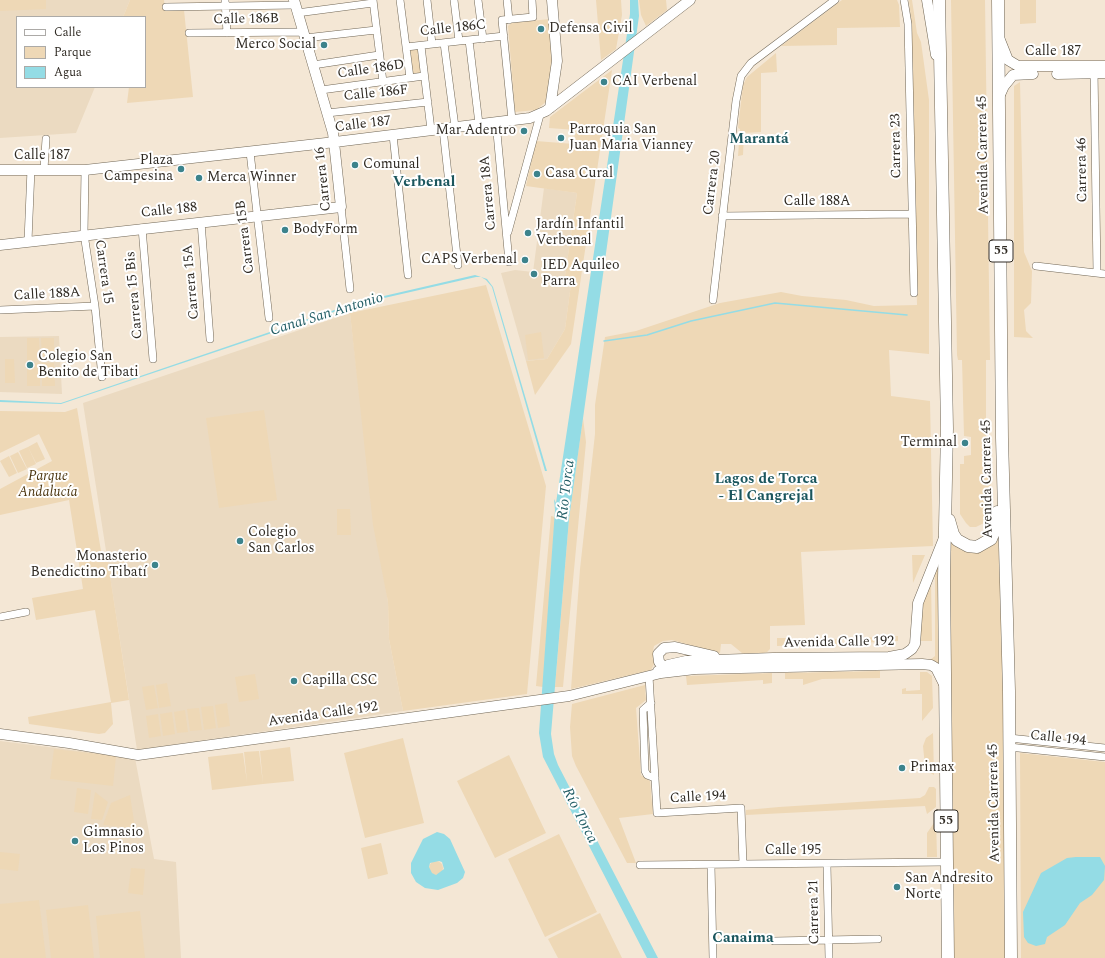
<!DOCTYPE html>
<html>
<head>
<meta charset="utf-8">
<style>
  body { margin:0 }
  #map { position:relative; width:1105px; height:958px; overflow:hidden; background:#f4e7d5; font-family:Spectral,serif }
  canvas { display:block }
  .legend { position:absolute; left:16px; top:16px; width:130px; height:72px; box-sizing:border-box; background:#fff; border:1px solid #acaaa7; margin:0; padding:5px 7px; list-style:none; font-size:12px; color:#302b24 }
  .legend li { display:flex; align-items:center; gap:8px; height:20px }
  .legend b { width:20px; border:1px solid #acaaa7 }
</style>
</head>
<body>
<div id="map">
<canvas width="1105" height="958"></canvas>
<ul class="legend">
<li><b style="height:5px;background:#fff"></b>Calle</li>
<li><b style="height:11px;background:#eed8b6"></b>Parque</li>
<li><b style="height:11px;background:#94dce5"></b>Agua</li>
</ul>
</div>
<script>
const c = document.querySelector('canvas').getContext('2d');
c.lineJoin = 'round';
function paint(path, color) { c.fillStyle = color; c.fill(path, 'evenodd'); }
const poly = rows => new Path2D(rows.map(r => 'M' + r).join(''));
function stroke(path, color, width, dash) { c.strokeStyle = color; c.lineWidth = width; c.lineCap = dash ? 'butt' : 'round'; c.setLineDash(dash || []); c.stroke(path); }
function label(font, color, halo, rows, align = 'center') {
  c.font = font + ' Spectral,serif'; c.lineWidth = 4; c.setLineDash([]); c.textBaseline = 'middle'; c.strokeStyle = halo; c.fillStyle = color; for (const [text, x, y, turn = 0] of rows) {
    c.save(); c.translate(x, y); c.rotate((+turn || 0) * Math.PI / 180); c.textAlign = isNaN(turn) ? turn : align; if (halo) c.strokeText(text, 0, 0); c.fillText(text, 0, 0); c.restore();
  }
}
paint(poly([
  [0,0,130,0,123,17,17,17,17,87,95,87,76,133,0,138],
  [544,188,577,193,565,276,571,284,565,329,547,359,526,361,501,273,515,270,533,272],
  [350,313,362,415,388,602,389,639,403,711,137,750,83,403],
  [59,336,62,394,0,392,0,337],
  [0,741,135,758,154,859,176,862,181,958,0,958]
]), '#ebdac1');
paint(poly([
  [0,0,46,0,46,9,0,11],
  [130,0,164,0,165,10,184,10,193,97,127,103,129,87,145,87,145,17,123,17],
  [596,0,621,0,622,15,616,49,601,60],
  [639,0,666,0,667,10,646,26,641,15],
  [842,0,897,0,899,5,900,27,837,28,837,45,781,46],
  [909,0,912,0,917,33,921,42,929,100,929,354,889,350,891,396,930,401,933,546,801,552,805,625,770,626,770,649,767,652,763,653,742,653,731,644,721,644,720,653,672,640,663,641,654,646,653,651,654,664,651,670,571,689,580,569,595,434,595,405,605,337,636,331,720,303,781,292,802,296,846,300,874,306,917,305,911,19],
  [951,0,985,0,990,360,986,360,986,433,987,463,990,463,991,500,988,517,986,522,976,527,970,527,966,523,960,514,960,464,964,464,964,456,971,455,971,437,964,436,962,360,958,360,957,355],
  [1020,0,1036,0,1036,23,1020,24],
  [550,19,554,56,547,101,536,110,515,112,508,26,511,23],
  [418,47,421,73,412,74,409,48],
  [776,53,777,72,761,73,761,132,744,133,743,155,738,156,740,129,738,128,743,85,747,77],
  [612,70,571,344,535,395,526,361,547,359,565,329,571,284,566,284,567,276,565,276,577,193,526,186,536,141,574,144,575,130,549,128,550,117],
  [1020,82,1024,252,1032,271,1031,303,1024,310,1026,331,1033,338,1014,337,1014,86],
  [486,285,546,486,527,694,403,711,389,639,388,602,373,525,350,313],
  [541,332,544,358,528,360,525,335],
  [27,338,39,338,40,360,27,361],
  [41,338,54,338,54,360,42,360],
  [5,359,14,359,15,383,5,383],
  [40,363,40,386,27,386,27,364],
  [42,363,54,363,55,386,42,386],
  [77,408,101,551,107,556,129,700,111,703,113,724,105,733,99,734,29,724,28,717,111,702,95,610,36,620,32,598,83,589,69,500,0,515,0,489,52,461,39,434,0,453,0,411,65,412],
  [264,410,277,500,219,508,206,418],
  [583,418,586,442,563,687,555,687,569,519],
  [37,442,45,459,36,463,28,447],
  [28,447,36,464,27,468,19,451],
  [18,452,27,469,18,473,10,456],
  [9,456,17,473,9,477,0,461],
  [337,509,350,509,351,535,337,535],
  [551,516,555,517,543,687,536,686],
  [950,540,961,550,972,553,985,550,998,540,1003,637,1007,958,953,958,949,715],
  [941,550,939,668,930,660,935,656,935,570],
  [912,555,925,555,913,583],
  [931,580,932,641,920,641,920,610],
  [898,636,898,641,858,643,858,638],
  [777,638,787,638,791,641,840,639,841,644,777,646],
  [880,671,880,678,822,679,803,685,803,679,785,679,785,673],
  [920,672,927,672,932,676,933,708,922,721,922,694,902,694,902,689,906,688,906,691,920,690],
  [772,673,772,683,763,684,763,680,687,685,686,676],
  [255,674,259,699,239,702,235,677],
  [167,683,171,706,159,708,156,685],
  [154,685,158,708,146,710,142,687],
  [645,685,646,700,636,708,641,775,650,781,653,814,619,818,636,863,627,863,576,766,572,756,570,727,572,704],
  [227,703,230,726,218,728,215,705],
  [213,706,216,728,204,730,201,707],
  [199,708,202,730,190,731,187,709],
  [185,710,188,732,177,733,174,712],
  [172,712,175,734,163,736,160,714],
  [158,714,161,736,149,738,146,716],
  [933,733,934,775,927,771,925,766,923,746,926,738],
  [403,738,424,823,365,838,344,753],
  [290,747,294,781,263,784,260,751],
  [54,749,116,756,113,786,50,779],
  [259,751,263,784,212,790,208,757,243,753,247,782,244,752],
  [1020,753,1105,762,1105,958,1021,958],
  [509,755,546,833,495,858,457,781],
  [929,787,934,787,936,789,936,807,927,814,925,806,746,815,746,810,779,807,920,798,925,795],
  [77,788,91,790,88,814,74,812],
  [95,792,108,802,102,820,91,819],
  [130,795,135,828,103,825,111,803],
  [936,820,937,857,927,857,927,833],
  [559,834,597,912,545,937,508,859],
  [381,843,388,874,368,879,361,848],
  [0,852,20,854,18,871,0,869],
  '429 868a7 7 0 1 1 14 0a7 7 0 1 1-14 0Z',
  [131,868,145,869,143,895,128,893],
  [39,900,46,958,0,958,0,904],
  [88,905,94,958,51,958,46,910],
  [140,911,145,958,100,958,96,916],
  [600,913,622,958,558,958,548,939]
]), '#eed8b6');
paint(poly([
  [630,0,638,0,639,16,569,519,551,734,554,754,558,765,658,958,647,958,543,757,539,733,555,510,554,499,556,503,630,14],
  [475,275,487,279,493,287,547,471,545,471,492,287,486,280,481,277,476,277,358,304,61,404,0,402,0,400,61,403,358,302],
  [437,832,444,834,450,839,465,872,463,878,457,883,438,890,425,888,416,882,411,873,411,863,423,839],
  [439,861,442,862,444,869,436,875,432,873,429,867,430,863],
  [1076,857,1100,857,1105,866,1104,880,1092,895,1080,903,1065,925,1047,937,1045,944,1036,946,1028,943,1024,937,1023,912,1041,873,1067,858]
]), '#94dce5');
stroke(poly([
  [604,341,647,335,691,321,775,303,907,315]
]), '#94dce5', 1.5);
const street = poly([
  [225,0,227,33],
  [373,0,383,82],
  [400,0,410,78],
  [427,0,432,44],
  [454,0,459,41],
  [478,0,483,39],
  [507,0,509,20],
  [904,0,908,24,914,293],
  [166,7,295,5],
  [297,13,373,3],
  [189,33,303,32],
  [305,38,376,30],
  [469,40,479,124],
  [444,43,455,127],
  [421,46,431,130],
  [406,47,504,36],
  [313,65,379,55],
  [1094,69,1097,273],
  [321,90,424,76],
  [327,113,428,102],
  [512,120,502,20,533,17,532,0],
  [496,122,509,262],
  [443,129,458,265],
  [393,135,408,275],
  [250,152,269,318],
  [44,169,46,139],
  [85,170,84,234,95,306,102,377],
  [341,207,350,289],
  [722,216,912,214],
  [201,222,210,339],
  [142,228,153,359],
  [508,232,540,115],
  [28,241,31,169],
  [1036,266,1105,274],
  [713,300,736,101,741,76,751,63,835,0],
  [0,310,95,306],
  [0,617,26,612],
  [649,676,657,813,741,808,743,864],
  [651,703,643,710,645,771,647,775,655,778],
  [1009,738,1105,748],
  [1009,747,1105,757],
  [640,865,947,862],
  [711,865,713,958],
  [827,865,829,958],
  [774,941,878,939]
]);
const secondary = poly([
  [927,0,936,55],
  [1000,40,1008,60,1018,66,1105,66],
  [1057,74,1105,73],
  [999,97,1004,86,1013,75,1033,74],
  [550,108,557,61,552,0],
  [0,170,85,170,335,142,530,118,546,111,690,0],
  [0,245,341,207,333,133,294,0],
  [670,668,664,667,659,662,658,654,664,648,675,647,714,656],
  [658,671,668,665,686,661,773,658,889,657,905,654,912,649,915,644,918,603,944,538],
  [0,734,69,743,138,755,569,696,661,673,695,669,922,664,931,665,936,668,944,684]
]);
const highway = poly([
  [939,0,947,428,944,578,948,958],
  [998,0,1002,438,1009,691,1011,958],
  [949,520,953,534,957,540,968,546,977,547,991,539,997,524,997,512]
]);
stroke(street, '#716756', 8);
stroke(secondary, '#716756', 11);
stroke(highway, '#716756', 13);
stroke(street, '#fff', 7);
stroke(secondary, '#fff', 10);
stroke(highway, '#fff', 12);
for (const [x, y, r, color] of [
  [541,29,4,"#3c838c"],
  [324,45,4,"#3c838c"],
  [604,82,4,"#3c838c"],
  [524,131,4,"#3c838c"],
  [561,138,4,"#3c838c"],
  [355,165,4,"#3c838c"],
  [181,169,4,"#3c838c"],
  [537,174,4,"#3c838c"],
  [199,178,4,"#3c838c"],
  [285,230,4,"#3c838c"],
  [528,233,4,"#3c838c"],
  [525,260,4,"#3c838c"],
  [534,274,4,"#3c838c"],
  [30,365,4,"#3c838c"],
  [965,443,4,"#3c838c"],
  [240,541,4,"#3c838c"],
  [155,565,4,"#3c838c"],
  [294,681,4,"#3c838c"],
  [902,768,4,"#3c838c"],
  [75,841,4,"#3c838c"],
  [897,887,4,"#3c838c"]
]) { const dot = new Path2D(); dot.arc(x, y, r, 0, 2 * Math.PI); c.fillStyle = color; c.fill(dot); stroke(dot, '#fff', 1.5); }
for (const [x, y, w] of [
  [1001,251,24],
  [946,821,24]
]) { const box = new Path2D(); box.roundRect(x - w / 2, y - 11, w, 22, 3); c.fillStyle = '#fff'; c.fill(box); stroke(box, '#302b24', 1); }
label('bold 13px', '#302b24', null, [
  ["55",1001,251],
  ["55",946,821]
]);
label('14px', '#302b24', '#fff', [
  ["Calle 186B",246,20,-1],
  ["Calle 186C",453,29,-6],
  ["Calle 187",1053,52],
  ["Calle 186D",371,70,-8],
  ["Calle 186F",376,94,-6],
  ["Calle 187",363,125,-7],
  ["Carrera 23",897,146,-91],
  ["Avenida Carrera 45",984,155,-91],
  ["Calle 187",42,156],
  ["Carrera 46",1083,170,-91],
  ["Carrera 16",324,179,-96],
  ["Carrera 20",713,183,-83],
  ["Carrera 18A",489,193,-95],
  ["Calle 188A",817,202],
  ["Calle 188",169,211,-6],
  ["Carrera 15B",246,237,-97],
  ["Carrera 15",103,272,82],
  ["Carrera 15A",192,282,-95],
  ["Calle 188A",47,295,-3],
  ["Carrera 15 Bis",135,295,-95],
  ["Avenida Carrera 45",988,479,-91],
  ["Avenida Calle 192",839,643,-1],
  ["Avenida Calle 192",323,715,-8],
  ["Calle 194",1058,739,6],
  ["Calle 194",698,798,-3],
  ["Avenida Carrera 45",995,803,-91],
  ["Calle 195",793,851],
  ["Carrera 21",815,912,-91]
]);
label('14px', '#302b24', '#fff', [
  ["Defensa Civil",549,29],
  ["Merco Social",316,45,"right"],
  ["CAI Verbenal",612,82],
  ["Parroquia San",569,130],
  ["Juan Maria Vianney",569,146],
  ["Mar Adentro",516,131,"right"],
  ["Plaza",173,161,"right"],
  ["Campesina",173,177,"right"],
  ["Comunal",363,165],
  ["Casa Cural",545,174],
  ["Merca Winner",207,178],
  ["Jardín Infantil",536,225],
  ["Verbenal",536,241],
  ["BodyForm",293,230],
  ["CAPS Verbenal",517,260,"right"],
  ["IED Aquileo",542,266],
  ["Parra",542,282],
  ["Colegio San",38,357],
  ["Benito de Tibati",38,373],
  ["Terminal",957,443,"right"],
  ["Colegio",248,533],
  ["San Carlos",248,549],
  ["Monasterio",147,557,"right"],
  ["Benedictino Tibatí",147,573,"right"],
  ["Capilla CSC",302,681],
  ["Primax",910,768],
  ["Gimnasio",83,833],
  ["Los Pinos",83,849],
  ["San Andresito",905,879],
  ["Norte",905,895]
], 'left');
label('italic 14px', '#4d3711', '#fff', [
  ["Parque",48,477],
  ["Andalucía",48,493]
]);
label('bold 15px', '#1b565d', '#fff', [
  ["Marantá",759,140],
  ["Verbenal",424,183],
  ["Lagos de Torca",766,480],
  ["- El Cangrejal",766,497],
  ["Canaima",743,939]
]);
label('italic 15px', '#235e66', '#fff', [
  ["Canal San Antonio",327,315,-17],
  ["Río Torca",567,490,-83],
  ["Río Torca",579,816,63]
]);
</script>
</body>
</html>
